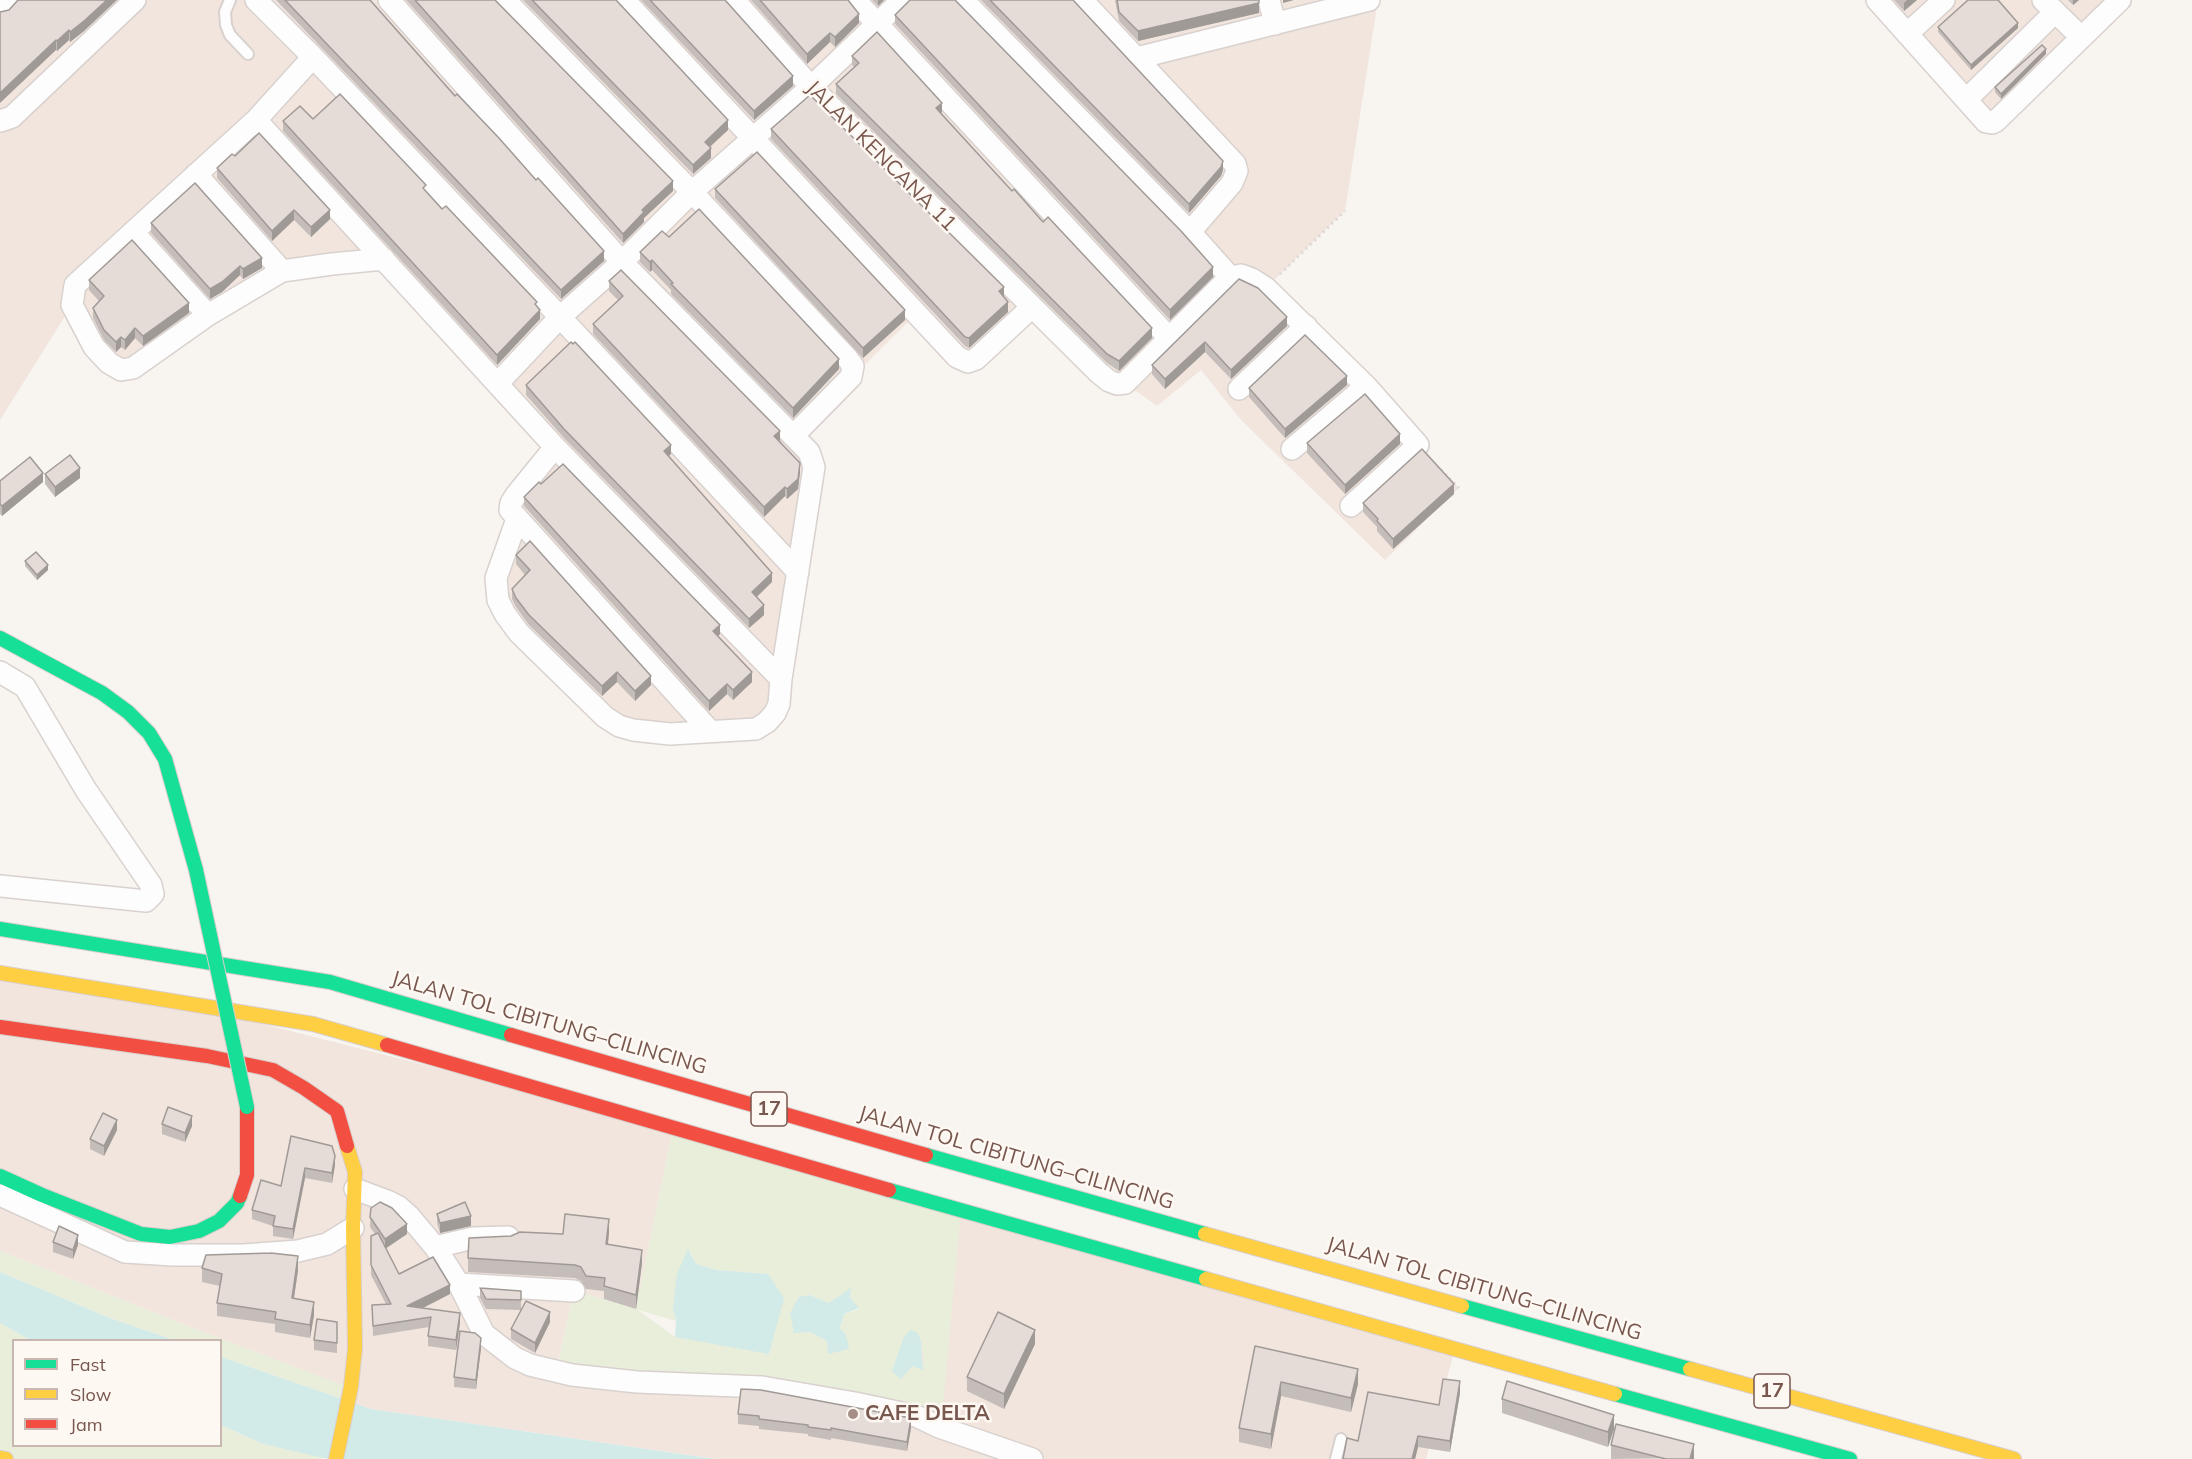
<!DOCTYPE html>
<html>
<head>
<meta charset="utf-8">
<style>
  body { margin:0 }
  #map { position:relative; width:2192px; height:1459px; overflow:hidden; background:#f8f4f0; font-family:Mulish,sans-serif }
  canvas { display:block }
  .legend { position:absolute; left:12px; top:1339px; width:210px; height:108px; box-sizing:border-box; background:#fef8f3; border:2px solid #c8b8b1; margin:0; padding:8px 10px; list-style:none; font-size:18px; color:#78574f }
  .legend li { display:flex; align-items:center; gap:12px; height:30px }
  .legend b { width:30px; border:2px solid #c8b8b1 }
</style>
</head>
<body>
<div id="map">
<canvas width="2192" height="1459"></canvas>
<ul class="legend">
<li><b style="height:8px;background:#16e098"></b>Fast</li>
<li><b style="height:8px;background:#ffcf43"></b>Slow</li>
<li><b style="height:8px;background:#f24e42"></b>Jam</li>
</ul>
</div>
<script>
const c = document.querySelector('canvas').getContext('2d');
c.lineJoin = 'round';
function paint(path, color) { c.fillStyle = color; c.fill(path, 'evenodd'); }
const poly = rows => new Path2D(rows.map(r => 'M' + r).join(''));
function stroke(path, color, width, dash) { c.strokeStyle = color; c.lineWidth = width; c.lineCap = dash ? 'butt' : 'round'; c.setLineDash(dash || []); c.stroke(path); }
function label(font, color, halo, rows, align = 'center') {
  c.font = font + ' Mulish,sans-serif'; c.lineWidth = 5; c.setLineDash([]); c.textBaseline = 'middle'; c.strokeStyle = halo; c.fillStyle = color; for (const [text, x, y, turn = 0] of rows) {
    c.save(); c.translate(x, y); c.rotate((+turn || 0) * Math.PI / 180); c.textAlign = isNaN(turn) ? turn : align; if (halo) c.strokeText(text, 0, 0); c.fillText(text, 0, 0); c.restore();
  }
}
paint(poly([
  [0,0,1378,0,1345,211,1266,288,1366,386,1459,488,1385,560,1242,421,1201,370,1157,406,1125,383,1032,307,976,359,915,315,793,436,809,452,767,722,619,726,505,614,510,510,555,447,384,259,282,271,121,370,72,305,0,420],
  [1877,0,2120,0,1996,121],
  [0,973,180,1003,673,1128,636,1309,574,1291,556,1371,787,1389,961,1211,1455,1348,1426,1459,717,1459,371,1409,339,1398,342,1385,195,1329,0,1251]
]), '#f1e5de');
paint(poly([
  [673,1128,961,1211,942,1417,556,1372,574,1291,636,1308],
  [689,1250,696,1264,717,1270,768,1274,675,1337,638,1310,676,1321,673,1307],
  [851,1289,850,1298,859,1309,844,1314,840,1328,846,1335,828,1354,827,1341,810,1332,810,1295,829,1303],
  [921,1342,924,1359,922,1370,912,1366,900,1379],
  [0,1251,195,1329,343,1385,339,1398,221,1357,220,1340,174,1340,110,1318,0,1272],
  [0,1323,30,1340,14,1340,14,1446,220,1446,221,1425,263,1444,323,1457,322,1459,0,1459]
]), '#e9eedb');
paint(poly([
  [688,1249,696,1264,717,1270,768,1274,784,1298,769,1354,675,1337,676,1321,673,1307,677,1274],
  [0,1272,110,1318,174,1340,30,1340,0,1323],
  [851,1288,850,1298,859,1308,844,1314,840,1328,846,1335,849,1349,828,1354,827,1341,810,1332,794,1333,790,1313,799,1297,810,1295,829,1303],
  [910,1330,918,1333,921,1342,923,1370,912,1366,901,1379,892,1371,903,1339],
  [221,1357,371,1409,715,1459,328,1459,263,1444,221,1425]
]), '#d2eae8');
const lane = poly([
  [230,0,225,12,226,25,230,35,248,54],
  [1336,1459,1341,1439]
]);
const street = poly([
  [256,0,313,57,560,317,798,572],
  [389,0,622,262,809,452,814,467,781,679,779,704,775,713,767,722,756,729,670,734,633,730,619,726,605,717,519,633,505,614,498,600,496,578,517,519],
  [505,0,692,192,847,358,853,366,851,377,793,436],
  [624,0,957,357,968,362,976,359,1032,307],
  [734,0,811,87,1099,373,1109,381,1117,384,1125,383,1230,277,1241,275,1252,279,1266,288,1366,386,1418,445,1351,506],
  [855,0,1170,339],
  [963,0,1190,232,1230,277],
  [1082,0,1235,164,1237,171,1232,183,1190,232],
  [1269,0,1275,24],
  [1877,0,1986,122,1992,123,1996,121,2120,0],
  [2043,0,2081,37],
  [0,10,11,0],
  [1907,34,1944,0],
  [313,57,256,120,75,285,72,305,94,347,109,363,121,370,133,368,208,315,282,271,332,264,384,259],
  [1137,58,1369,0],
  [1967,99,2055,12],
  [256,120,555,447,781,679],
  [0,121,12,117,135,0],
  [196,174,282,271],
  [133,232,208,315],
  [498,383,560,317,622,262,692,192,811,87,902,0],
  [1239,389,1306,326],
  [555,447,516,495,511,503,510,510,710,731],
  [1292,449,1366,386],
  [0,672,25,687,86,790,151,885,153,894,146,901,0,886],
  [355,1189,387,1201,399,1207,409,1216,435,1247,459,1284,484,1334,515,1358,530,1365,572,1375,637,1382,762,1387,855,1403,916,1416,939,1427,1032,1459],
  [0,1195,125,1252,173,1255,244,1255,298,1251,327,1244,353,1228],
  [435,1247,473,1238,508,1237],
  [459,1284,574,1291]
]);
const fast = poly([
  [0,638,102,693,128,712,149,733,165,759,196,870],
  [0,929,330,982,511,1035],
  [926,1155,1205,1234],
  [0,1176,42,1195,141,1234,170,1237,199,1231,219,1221,237,1203,240,1196],
  [889,1190,1206,1279],
  [1462,1306,1690,1369],
  [1615,1394,1850,1459]
]);
const slow = poly([
  [0,973,313,1024,387,1045],
  [1205,1234,1462,1306],
  [1206,1279,1615,1394],
  [1690,1369,2014,1459],
  [0,1458,6,1459],
  [336,1459,351,1387,355,1348,353,1228,355,1172,347,1146]
]);
const jam = poly([
  [0,1027,207,1056,273,1070,304,1088,337,1111,347,1146],
  [511,1035,926,1155],
  [387,1045,889,1190],
  [240,1196,247,1175,247,1107]
]);
stroke(lane, '#d8d1ce', 14);
stroke(street, '#d8d1ce', 24);
stroke(fast, '#d8cfcb', 16);
stroke(slow, '#d8cfcb', 16);
stroke(jam, '#d8cfcb', 16);
stroke(poly([
  [1280,274,1345,211],
  [1441,470,1459,488]
]), '#dbd2d0', 3, [1.5, 4.5]);
stroke(lane, '#fefdfd', 10);
stroke(street, '#fefdfd', 21);
stroke(fast, '#16e098', 14);
stroke(slow, '#ffcf43', 14);
stroke(jam, '#f24e42', 14);
const fastBridge = poly([
  [196,870,247,1107]
]);
stroke(fastBridge, '#d8cfcb', 16, []);
stroke(fastBridge, '#16e098', 14);
paint(poly([
  [276,0,370,0,604,261,561,299],
  [406,0,495,0,673,191,644,218,644,222,623,243],
  [523,0,616,0,728,130,710,147,711,158,693,174],
  [641,0,725,0,793,86,754,120],
  [751,0,848,0,859,23,835,47,830,42,807,64],
  [872,0,884,0,878,6],
  [981,0,1073,0,1223,170,1221,176,1189,213],
  [1115,0,1259,0,1259,13,1138,41,1119,21],
  [1894,0,1917,0,1904,11],
  [2068,0,2079,0,2073,5],
  [0,12,84,31,70,42,69,40,57,51],
  [895,15,1213,277,1170,320,895,24],
  [1938,27,2018,28,1971,70,1938,32],
  [2046,54,2001,99,1995,92,1995,87],
  [852,56,942,112,941,113,1012,191,1043,222,1152,338,1119,371,1107,363,836,94,836,84,854,67,852,65],
  [313,119,426,191,442,209,537,306,540,319,497,365,283,131,283,121],
  [771,129,1004,297,1008,312,969,348,965,346,771,139],
  [235,156,330,219,311,237,294,220,272,241,217,178,217,168],
  [715,189,905,320,863,358,715,198],
  [151,223,262,268,243,279,240,275,222,292,210,299,151,233],
  [669,237,839,369,793,418,671,294,671,290,652,270,650,272,640,262,640,252],
  [1239,279,1287,326,1231,379,1205,352,1165,389,1152,374,1152,365],
  [89,280,189,313,143,346,135,338,125,350,121,347,116,352,104,340,93,318,93,308,99,301,89,290],
  [609,281,780,440,800,472,798,489,787,499,785,496,764,517,593,334,593,324,619,301,609,291],
  [526,385,671,454,669,456,772,582,757,597,764,615,749,628,564,438,526,395],
  [1347,385,1285,438,1249,397,1249,388],
  [1307,443,1400,444,1345,494,1307,453],
  [45,474,80,478,55,497,45,484],
  [0,481,43,482,2,516,0,514],
  [1454,494,1393,549,1377,531,1377,527,1363,512,1363,503],
  [524,497,720,634,718,636,752,682,733,700,727,694,709,711,524,506],
  [516,555,651,685,635,701,617,682,602,696,529,625,516,607,512,599,512,589,525,575,516,564],
  [25,561,48,570,37,580,25,566],
  [162,1124,192,1126,185,1142,162,1134],
  [117,1130,104,1156,90,1149,90,1139],
  [291,1136,335,1165,332,1183,305,1178,293,1239,273,1236,273,1226,252,1219,252,1210,281,1186],
  [371,1208,407,1234,386,1248,399,1274,450,1294,423,1308,460,1323,456,1350,428,1346,428,1336,429,1327,373,1336,372,1305,386,1304,371,1275,371,1236,375,1234,370,1227],
  [437,1214,471,1226,440,1233,437,1223],
  [609,1233,608,1245,642,1263,636,1309,604,1299,604,1291,586,1289,581,1281,575,1278,468,1272,468,1258,563,1234],
  [53,1242,78,1245,73,1259,53,1252],
  [202,1268,298,1270,294,1298,314,1315,310,1338,275,1332,275,1324,217,1316,217,1303,220,1286,202,1282],
  [480,1288,521,1291,521,1310,486,1309,480,1298],
  [337,1322,337,1353,314,1350,314,1340],
  [550,1322,535,1353,511,1339,511,1329],
  [1035,1344,1004,1409,967,1391,967,1377],
  [1255,1346,1358,1384,1351,1412,1281,1396,1271,1449,1239,1442,1239,1428],
  [481,1348,476,1389,454,1387,454,1377],
  [1460,1393,1450,1452,1418,1447,1415,1459,1343,1459,1358,1441,1439,1405],
  [1502,1399,1614,1429,1608,1447,1502,1413],
  [738,1414,911,1428,907,1451,831,1438,831,1440,808,1436,808,1434,759,1429,759,1426,738,1424],
  [1611,1445,1694,1458,1611,1459]
]), '#c5bdb9');
paint(poly([
  [107,0,117,0,84,31,70,42,70,32],
  [878,0,884,0,878,6],
  [1283,0,1294,0,1283,3],
  [1907,0,1917,0,1904,11,1904,3],
  [2073,0,2079,0,2073,5],
  [1259,3,1259,13,1138,41,1138,31],
  [859,14,859,23,835,47,835,37],
  [2018,23,2018,28,1971,70,1971,65],
  [69,30,69,40,57,51,57,41],
  [830,33,830,42,807,64,807,54],
  [56,40,56,50,0,103,0,93],
  [2046,49,2046,54,2001,99,2001,94],
  [793,76,793,86,754,120,754,111],
  [942,103,942,112,936,118,936,108],
  [728,120,728,130,705,151,705,142],
  [711,148,711,158,693,174,693,165],
  [1223,161,1223,170,1221,176,1189,213,1189,204],
  [673,181,673,191,644,218,644,222,623,243,623,234,642,210],
  [294,210,294,220,272,241,272,231],
  [330,210,330,219,311,237,311,227],
  [604,251,604,261,561,299,561,290],
  [262,258,262,268,243,279,243,269],
  [652,260,652,270,650,272,650,262],
  [240,266,240,275,222,292,210,299,210,289],
  [1213,267,1213,277,1170,320,1170,310],
  [1004,287,1004,297,999,291],
  [1008,302,1008,312,969,348,969,338],
  [189,303,189,313,143,346,143,336],
  [540,310,540,319,497,365,497,355],
  [905,310,905,320,863,358,863,348],
  [1287,317,1287,326,1231,379,1231,370],
  [135,328,135,338,125,350,125,340],
  [1152,328,1152,338,1119,371,1119,361],
  [121,337,121,347,116,352,116,342],
  [1205,342,1205,352,1165,389,1165,379],
  [839,359,839,369,793,418,793,408],
  [1347,376,1347,385,1285,438,1285,429],
  [780,431,780,440,774,445,774,436],
  [1400,434,1400,444,1345,494,1345,485],
  [671,445,671,454,664,460,664,451],
  [800,463,800,472,798,489,787,499,787,489],
  [80,468,80,478,55,497,55,487],
  [43,473,43,482,2,516,2,506],
  [1454,484,1454,494,1393,549,1393,539],
  [785,487,785,496,764,517,764,507],
  [48,565,48,570,37,580,37,575],
  [772,573,772,582,752,601,752,592],
  [764,605,764,615,749,628,749,619],
  [720,625,720,634,713,641,713,631],
  [617,672,617,682,602,696,602,686],
  [752,672,752,682,733,700,733,690],
  [651,676,651,685,635,701,635,691],
  [727,684,727,694,709,711,709,701],
  [192,1116,192,1126,185,1142,185,1133],
  [117,1120,117,1130,104,1156,104,1146],
  [335,1156,335,1165,332,1183,332,1173],
  [305,1168,305,1178,293,1239,293,1229],
  [471,1216,471,1226,440,1233,440,1223],
  [609,1219,609,1233,606,1258,606,1244],
  [407,1224,407,1234,385,1249,385,1239],
  [78,1235,78,1245,73,1259,73,1250],
  [642,1250,642,1263,636,1309,636,1295],
  [298,1256,298,1270,292,1311,292,1298],
  [450,1285,450,1294,407,1316,407,1306],
  [314,1302,314,1315,310,1338,310,1325],
  [550,1312,550,1322,535,1353,535,1343],
  [460,1313,460,1323,456,1350,456,1340],
  [1035,1330,1035,1344,1004,1409,1004,1394],
  [481,1338,481,1348,476,1389,476,1380],
  [1358,1369,1358,1384,1351,1412,1351,1398],
  [1460,1381,1460,1393,1450,1452,1450,1441],
  [1281,1382,1281,1396,1271,1449,1271,1434],
  [1614,1415,1614,1429,1608,1447,1608,1432],
  [911,1418,911,1428,907,1451,907,1442],
  [1418,1436,1418,1447,1415,1459,1412,1459],
  [1694,1444,1694,1459,1690,1459]
]), '#a09a96');
const building = poly([
  [18,0,107,0,84,21,70,32,69,30,57,41,56,40,0,93,0,12,9,10,18,0],
  [285,0,370,0,455,96,457,94,498,137,536,180,538,178,604,251,561,290,285,0],
  [415,0,495,0,673,181,642,210,644,212,623,234,415,0],
  [532,0,616,0,728,120,705,142,711,148,693,165,532,0],
  [650,0,725,0,793,76,754,111,650,0],
  [760,0,848,0,859,14,835,37,830,33,807,54,760,0],
  [910,0,955,0,1181,231,1213,267,1170,310,895,15,910,0],
  [990,0,1073,0,1223,161,1221,167,1189,204,990,0],
  [1117,0,1259,0,1259,3,1138,31,1119,12,1117,0],
  [1968,0,1998,0,2018,23,1971,65,1938,27,1968,0],
  [877,32,942,103,936,108,1012,191,1014,189,1043,222,1048,217,1152,328,1119,361,1107,354,836,84,859,63,852,56,877,32],
  [2042,45,2046,49,2001,94,1995,87,2042,45],
  [340,94,426,185,423,188,442,209,446,206,537,302,535,304,540,310,497,355,283,121,300,106,313,119,340,94],
  [810,95,1004,287,999,291,1008,302,969,338,965,337,771,129,810,95],
  [259,133,330,210,311,227,294,210,272,231,217,168,232,154,235,156,259,133],
  [757,152,905,310,863,348,715,189,757,152],
  [195,183,262,258,243,269,240,266,222,282,210,289,151,223,195,183],
  [699,209,839,359,793,408,671,284,673,283,652,260,650,262,640,252,662,231,669,237,699,209],
  [132,240,189,303,143,336,135,328,125,340,121,337,116,342,104,330,93,308,104,296,89,280,132,240],
  [621,270,780,431,774,436,800,463,798,479,787,489,785,487,764,507,593,324,623,296,609,281,621,270],
  [1239,279,1258,288,1287,317,1231,370,1205,342,1165,379,1152,365,1239,279],
  [1305,335,1347,376,1285,429,1249,388,1305,335],
  [571,342,573,344,575,342,671,445,664,451,772,573,752,592,764,605,749,619,564,429,526,385,571,342],
  [1365,394,1400,434,1345,485,1307,443,1365,394],
  [1422,449,1454,484,1393,539,1377,521,1378,519,1363,503,1422,449],
  [70,455,80,468,55,487,45,474,70,455],
  [30,457,43,473,2,506,0,504,0,481,30,457],
  [563,464,720,625,713,631,752,672,733,690,727,684,709,701,524,497,539,482,541,484,563,464],
  [530,541,651,676,635,691,617,672,602,686,529,615,516,598,512,589,530,570,516,555,530,541],
  [36,552,48,565,37,575,25,561,36,552],
  [168,1107,192,1116,185,1133,162,1124,168,1107],
  [103,1113,117,1120,104,1146,90,1139,103,1113],
  [291,1136,332,1146,335,1156,332,1173,305,1168,293,1229,273,1226,275,1216,252,1210,261,1180,281,1186,291,1136],
  [380,1202,392,1208,407,1224,385,1239,370,1217,371,1208,380,1202],
  [465,1202,471,1216,440,1223,437,1214,465,1202],
  [565,1214,609,1219,606,1244,642,1250,636,1295,604,1286,605,1278,586,1276,581,1267,575,1265,468,1258,469,1238,511,1236,520,1232,563,1234,565,1214],
  [59,1226,78,1235,73,1250,53,1242,59,1226],
  [378,1233,399,1274,433,1257,450,1285,407,1306,460,1313,456,1340,428,1336,431,1317,373,1326,372,1305,391,1304,371,1265,371,1236,378,1233],
  [271,1253,298,1256,292,1298,314,1302,310,1325,275,1319,276,1312,217,1303,222,1274,202,1268,206,1255,271,1253],
  [480,1288,521,1291,521,1300,486,1299,480,1288],
  [526,1301,550,1312,535,1343,511,1329,526,1301],
  [998,1312,1035,1330,1004,1394,967,1377,998,1312],
  [317,1319,337,1322,337,1343,314,1340,317,1319],
  [460,1331,475,1333,481,1338,476,1380,454,1377,460,1331],
  [1255,1346,1358,1369,1351,1398,1281,1382,1271,1434,1239,1428,1255,1346],
  [1443,1379,1460,1381,1450,1441,1418,1436,1412,1459,1343,1459,1347,1438,1358,1441,1368,1392,1439,1405,1443,1379],
  [1507,1381,1614,1415,1608,1432,1502,1399,1507,1381],
  [741,1389,761,1390,911,1418,907,1442,831,1428,831,1430,808,1427,808,1425,759,1419,759,1416,738,1414,741,1389],
  [1616,1424,1694,1444,1690,1459,1666,1459,1611,1445,1616,1424]
]);
paint(building, '#e5dcd7');
stroke(building, '#a09a96', 1.5);
for (const [x, y, r, color] of [
  [853,1414,6,"#a58e87"]
]) { const dot = new Path2D(); dot.arc(x, y, r, 0, 2 * Math.PI); c.fillStyle = color; c.fill(dot); stroke(dot, '#fef8f3', 2); }
for (const [x, y, w] of [
  [769,1109,36],
  [1772,1391,36]
]) { const box = new Path2D(); box.roundRect(x - w / 2, y - 17, w, 34, 4.5); c.fillStyle = '#fef8f3'; c.fill(box); stroke(box, '#78574f', 1.5); }
label('bold 20px', '#78574f', null, [
  ["17",769,1109],
  ["17",1772,1391]
]);
label('21px', '#78574f', '#fef8f3', [
  ["JALAN KENCANA 11",881,156,45],
  ["JALAN TOL CIBITUNG–CILINCING",549,1023,16],
  ["JALAN TOL CIBITUNG–CILINCING",1016,1158,16],
  ["JALAN TOL CIBITUNG–CILINCING",1484,1289,16]
]);
label('bold 21px', '#78574f', '#fef8f3', [
  ["CAFE DELTA",865,1414]
], 'left');
</script>
</body>
</html>
